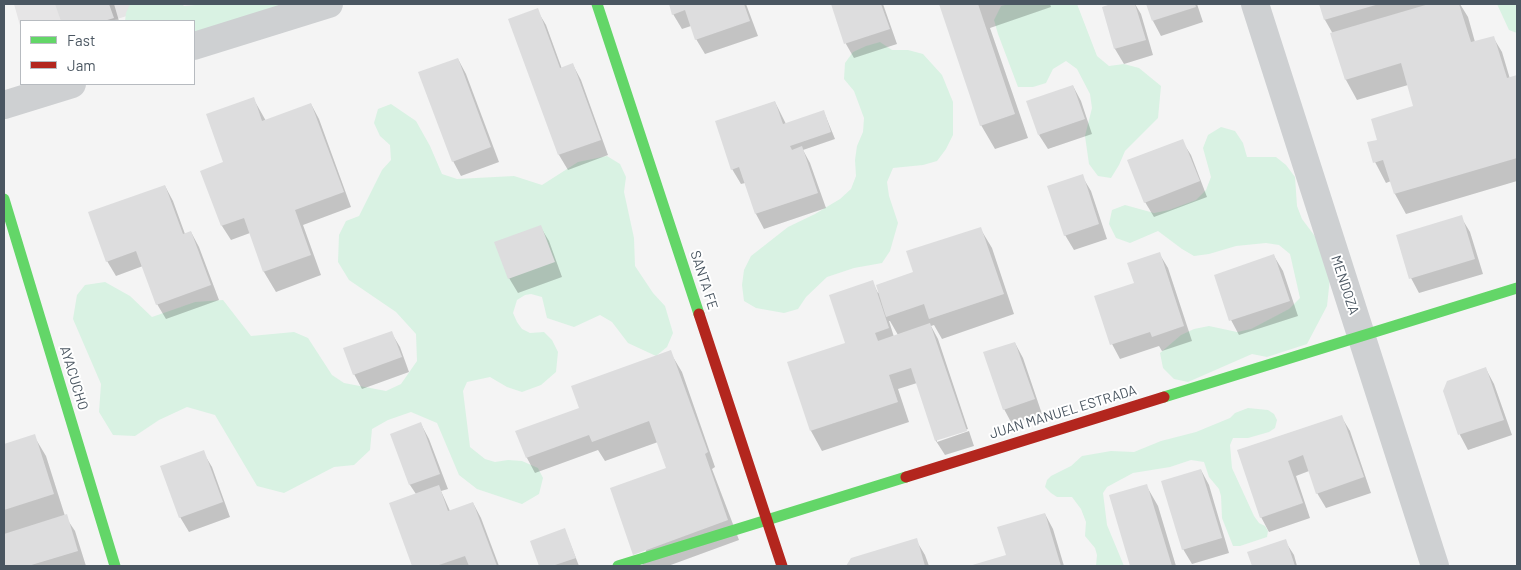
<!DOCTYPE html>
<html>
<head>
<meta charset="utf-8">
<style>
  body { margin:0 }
  #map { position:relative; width:1521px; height:570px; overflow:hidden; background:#f4f4f4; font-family:Barlow,sans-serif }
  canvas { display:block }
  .frame { position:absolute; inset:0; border:5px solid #4a5661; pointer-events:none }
  .legend { position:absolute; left:20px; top:20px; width:175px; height:65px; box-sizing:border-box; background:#fff; border:1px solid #b7bbc0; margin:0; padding:6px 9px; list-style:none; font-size:15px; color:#4a5661 }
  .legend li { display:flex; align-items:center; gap:10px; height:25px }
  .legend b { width:25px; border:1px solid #b7bbc0 }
</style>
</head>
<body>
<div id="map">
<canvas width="1521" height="570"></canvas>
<div class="frame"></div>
<ul class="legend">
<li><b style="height:6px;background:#63d668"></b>Fast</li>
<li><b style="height:6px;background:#b3261e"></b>Jam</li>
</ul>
</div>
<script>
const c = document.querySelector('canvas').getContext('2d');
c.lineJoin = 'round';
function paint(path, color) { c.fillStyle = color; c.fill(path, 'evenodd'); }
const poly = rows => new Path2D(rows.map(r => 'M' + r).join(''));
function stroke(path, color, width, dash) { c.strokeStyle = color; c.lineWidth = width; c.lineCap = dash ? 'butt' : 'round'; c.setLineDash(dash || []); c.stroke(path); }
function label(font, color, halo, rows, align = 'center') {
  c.font = font + ' Barlow,sans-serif'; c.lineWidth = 4; c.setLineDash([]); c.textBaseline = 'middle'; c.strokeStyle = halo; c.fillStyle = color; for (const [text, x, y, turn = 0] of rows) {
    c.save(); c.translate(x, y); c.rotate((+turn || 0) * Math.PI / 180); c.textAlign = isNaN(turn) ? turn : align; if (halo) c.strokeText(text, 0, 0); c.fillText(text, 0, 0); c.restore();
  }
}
paint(poly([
  [14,4,168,4,110,21,21,21,21,29]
]), '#e6e5e6');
paint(poly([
  [130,4,182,4,184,6,206,4,304,4,194,37,194,21,125,21,126,13],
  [1008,4,1077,4,1097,56,1109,66,1124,64,1139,68,1161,86,1158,118,1125,151,1119,165,1111,178,1098,176,1089,164,1085,136,1092,108,1090,94,1077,69,1066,61,1053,69,1046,83,1033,87,1018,87,998,34,994,20,1001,6],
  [1497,4,1517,4,1517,33,1509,30],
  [880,42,892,50,908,50,923,54,942,75,953,102,953,135,946,149,937,161,923,165,893,168,887,182,889,196,898,223,890,251,882,263,854,268,827,277,806,297,798,309,784,313,756,308,744,301,742,285,744,270,751,256,788,227,815,214,840,199,851,189,856,176,855,160,857,146,863,132,864,118,854,91,844,79,845,63,853,52,866,46],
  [391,104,416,121,430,146,442,174,457,179,514,176,542,185,578,162,607,156,620,164,626,177,624,192,634,238,635,266,653,293,665,306,673,333,667,347,656,356,628,343,612,322,600,315,574,327,547,318,542,297,531,294,525,295,517,300,513,313,517,322,522,329,530,333,544,332,552,340,558,352,556,372,541,385,522,392,507,387,490,377,467,382,463,391,470,447,485,459,495,462,508,460,522,461,538,468,543,478,539,494,522,504,477,489,459,475,437,423,411,412,388,420,372,429,370,450,354,465,334,467,284,493,257,486,215,415,187,407,159,420,135,436,113,435,99,412,101,384,73,319,77,295,85,285,105,282,130,296,152,317,195,302,223,300,251,336,294,332,308,338,332,375,344,383,386,391,401,384,417,361,416,334,396,312,349,280,338,262,339,235,346,221,359,216,382,170,391,160,390,145,380,136,374,123,378,109],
  [1221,127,1235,131,1243,143,1247,157,1276,157,1286,165,1295,177,1297,206,1302,219,1329,255,1331,269,1327,306,1307,344,1267,357,1252,354,1188,382,1174,379,1163,368,1160,353,1181,335,1194,329,1209,326,1237,332,1251,329,1289,309,1300,298,1290,254,1279,245,1266,243,1236,246,1209,254,1194,256,1182,249,1158,231,1130,243,1116,238,1109,224,1112,210,1125,205,1154,213,1169,210,1196,200,1206,190,1211,177,1203,148,1208,135],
  [1248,408,1268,410,1274,414,1277,420,1275,428,1269,432,1248,438,1233,438,1230,445,1232,468,1254,516,1259,523,1265,526,1268,531,1267,537,1240,546,1233,546,1222,518,1221,496,1219,489,1209,477,1204,462,1191,460,1170,467,1133,473,1107,487,1103,493,1107,525,1124,566,1096,566,1097,555,1095,548,1085,536,1086,522,1081,509,1072,497,1057,497,1051,493,1045,487,1047,480,1051,476,1071,466,1082,456,1111,451,1134,452,1161,441,1196,432,1230,418,1235,413]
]), '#d9f2e3');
paint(poly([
  [57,4,114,4,119,21,62,21],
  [670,4,746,4,758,36,705,54,696,39,691,26,682,29,673,14],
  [832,4,883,4,897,44,854,58,846,44],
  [940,4,1050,4,1051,7,990,28,1028,138,995,149,981,125],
  [1116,4,1135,4,1141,14,1153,55,1124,64,1115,49,1103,7],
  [1147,4,1197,4,1203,22,1161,36,1153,21],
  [1320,4,1460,4,1468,17,1475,42,1493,37,1502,52,1510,79,1516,77,1517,79,1517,181,1406,214,1395,194,1391,181,1386,183,1375,162,1379,140,1415,107,1408,85,1357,100,1346,80,1333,34,1325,20],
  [537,10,546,25,562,69,573,65,581,80,608,155,568,170,559,155,510,20],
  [458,59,466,74,499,162,461,176,453,161],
  [1073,86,1081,101,1092,134,1048,149,1039,135],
  [253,98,266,121,311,104,319,119,351,207,303,225,321,275,276,292,264,272,250,233,231,240,222,226,223,164],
  [775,102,786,124,824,112,835,139,803,150,810,163,826,208,764,229,756,214,745,183,741,184,732,169],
  [1182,141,1191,155,1207,197,1154,217,1145,202],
  [1082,176,1091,191,1107,239,1074,250,1065,235],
  [165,186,173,201,185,234,191,232,199,247,219,300,166,319,157,304,143,266,116,276,107,261],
  [1461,217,1470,232,1483,274,1419,293,1411,278],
  [540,226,549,241,562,277,518,293,509,278],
  [980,228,992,248,1014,314,942,339,934,325,931,326,938,339,968,429,937,439,937,442,969,431,974,446,945,455,936,441,917,383,898,389,909,422,822,451,811,431,788,363,847,344,872,281,878,293,915,273],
  [889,321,890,321,898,335,894,337],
  [1159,253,1168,268,1192,341,1162,351,1159,346,1120,359,1112,344,1135,284],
  [1274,256,1283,271,1298,316,1239,335,1231,320],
  [391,332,400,347,409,372,362,389,354,374],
  [1015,343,1023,358,1042,414,1012,424,1004,409],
  [670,352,682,372,715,467,712,469,739,540,668,566,642,566,668,468,658,442,605,461,598,450,535,473,527,458,517,432,579,409],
  [1486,369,1494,384,1512,435,1468,450,1460,435,1445,391],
  [1341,416,1350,431,1371,493,1326,508,1317,493,1309,471,1296,476,1310,518,1269,532,1261,517,1238,451],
  [421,424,429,439,448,489,441,491,450,511,473,503,481,518,499,566,413,566,391,504,416,494,410,485,392,435],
  [34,436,46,456,65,516,75,531,86,566,4,566,4,445],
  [203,452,212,467,230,517,189,532,180,517],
  [1201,470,1209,485,1229,553,1192,564,1183,549],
  [1146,485,1158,506,1176,566,1131,566,1110,496],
  [1045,514,1053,529,1064,566,972,566,1007,556],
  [565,530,579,566,540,566,531,542],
  [916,540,925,555,929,566,848,566,852,559],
  [1285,541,1294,555,1297,566,1254,566,1249,553]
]), '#0003');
paint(poly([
  [55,4,109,4,114,18,104,21,61,21],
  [669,4,744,4,750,21,695,40,685,10,672,15],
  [831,4,881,4,890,29,844,44],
  [939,4,978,4,1015,114,980,126],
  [1111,4,1135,4,1146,40,1114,49,1102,7],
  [1146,4,1195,4,1196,7,1152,21],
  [1319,4,1379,4,1324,20],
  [1429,4,1459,4,1471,42,1494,36,1507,78,1517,75,1517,158,1394,194,1383,160,1373,163,1367,142,1377,140,1371,119,1413,106,1401,63,1345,80,1330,33],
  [538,8,560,68,573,63,601,140,558,155,508,19],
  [458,58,491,147,452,162,418,72],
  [1073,85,1085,119,1038,135,1026,101],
  [254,97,262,121,311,103,344,192,295,210,311,255,263,272,244,218,221,226,200,171,223,162,206,114],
  [775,101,783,124,824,110,831,132,790,146,792,150,802,146,818,193,755,214,739,167,731,170,715,121],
  [1183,139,1200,181,1144,203,1127,160],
  [1083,174,1099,224,1064,236,1047,186],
  [165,185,183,234,191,231,211,285,156,305,136,251,106,262,88,212],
  [1462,215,1475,259,1409,279,1396,235],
  [541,225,555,262,508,279,494,242],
  [981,227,1004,294,929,319,924,304,886,317,876,285,913,272,906,251],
  [1160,252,1184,326,1152,337,1150,332,1110,345,1094,296,1134,283,1127,263],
  [1274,254,1290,301,1229,321,1214,275],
  [873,280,889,328,875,333,878,341,930,323,967,431,935,441,911,368,889,375,898,402,810,431,787,362,845,343,829,295],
  [392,331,402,357,353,375,343,348],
  [1015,342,1035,399,1003,410,983,352],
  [671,350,708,452,705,454,728,520,633,555,610,488,666,468,649,421,592,442,589,435,526,458,515,431,579,408,571,386],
  [1486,367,1504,420,1458,435,1443,391,1447,381],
  [1342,415,1364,477,1316,494,1303,455,1288,461,1303,503,1260,518,1237,450],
  [421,422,440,474,409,485,390,434],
  [35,434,54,494,4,510,4,444],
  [204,450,223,502,179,518,160,466],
  [1201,469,1222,538,1182,550,1161,481],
  [1147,484,1172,566,1130,566,1109,495],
  [439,485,448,511,473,502,497,566,469,566,465,556,436,566,412,566,389,503],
  [1045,513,1061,566,969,566,1006,555,997,527],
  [67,514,78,551,28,566,4,566,4,534],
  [565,528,576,558,552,566,539,566,530,541],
  [917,538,925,566,846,566,851,558],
  [1286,539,1295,566,1252,566,1247,552]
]), '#ddddde');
stroke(poly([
  [1255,4,1435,566],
  [194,46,329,4],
  [4,105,72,84]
]), '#ced0d2', 28);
stroke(poly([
  [597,4,699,314],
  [4,199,115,566],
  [1164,397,1517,288],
  [618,566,906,477]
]), '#63d668', 11);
stroke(poly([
  [699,314,782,566],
  [906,477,1164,397]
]), '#b3261e', 11);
label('14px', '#4a5661', '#fff', [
  ["SANTA FE",704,280,72],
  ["MENDOZA",1345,285,72],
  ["AYACUCHO",74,378,73],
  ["JUAN MANUEL ESTRADA",1063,412,-17]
]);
</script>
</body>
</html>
